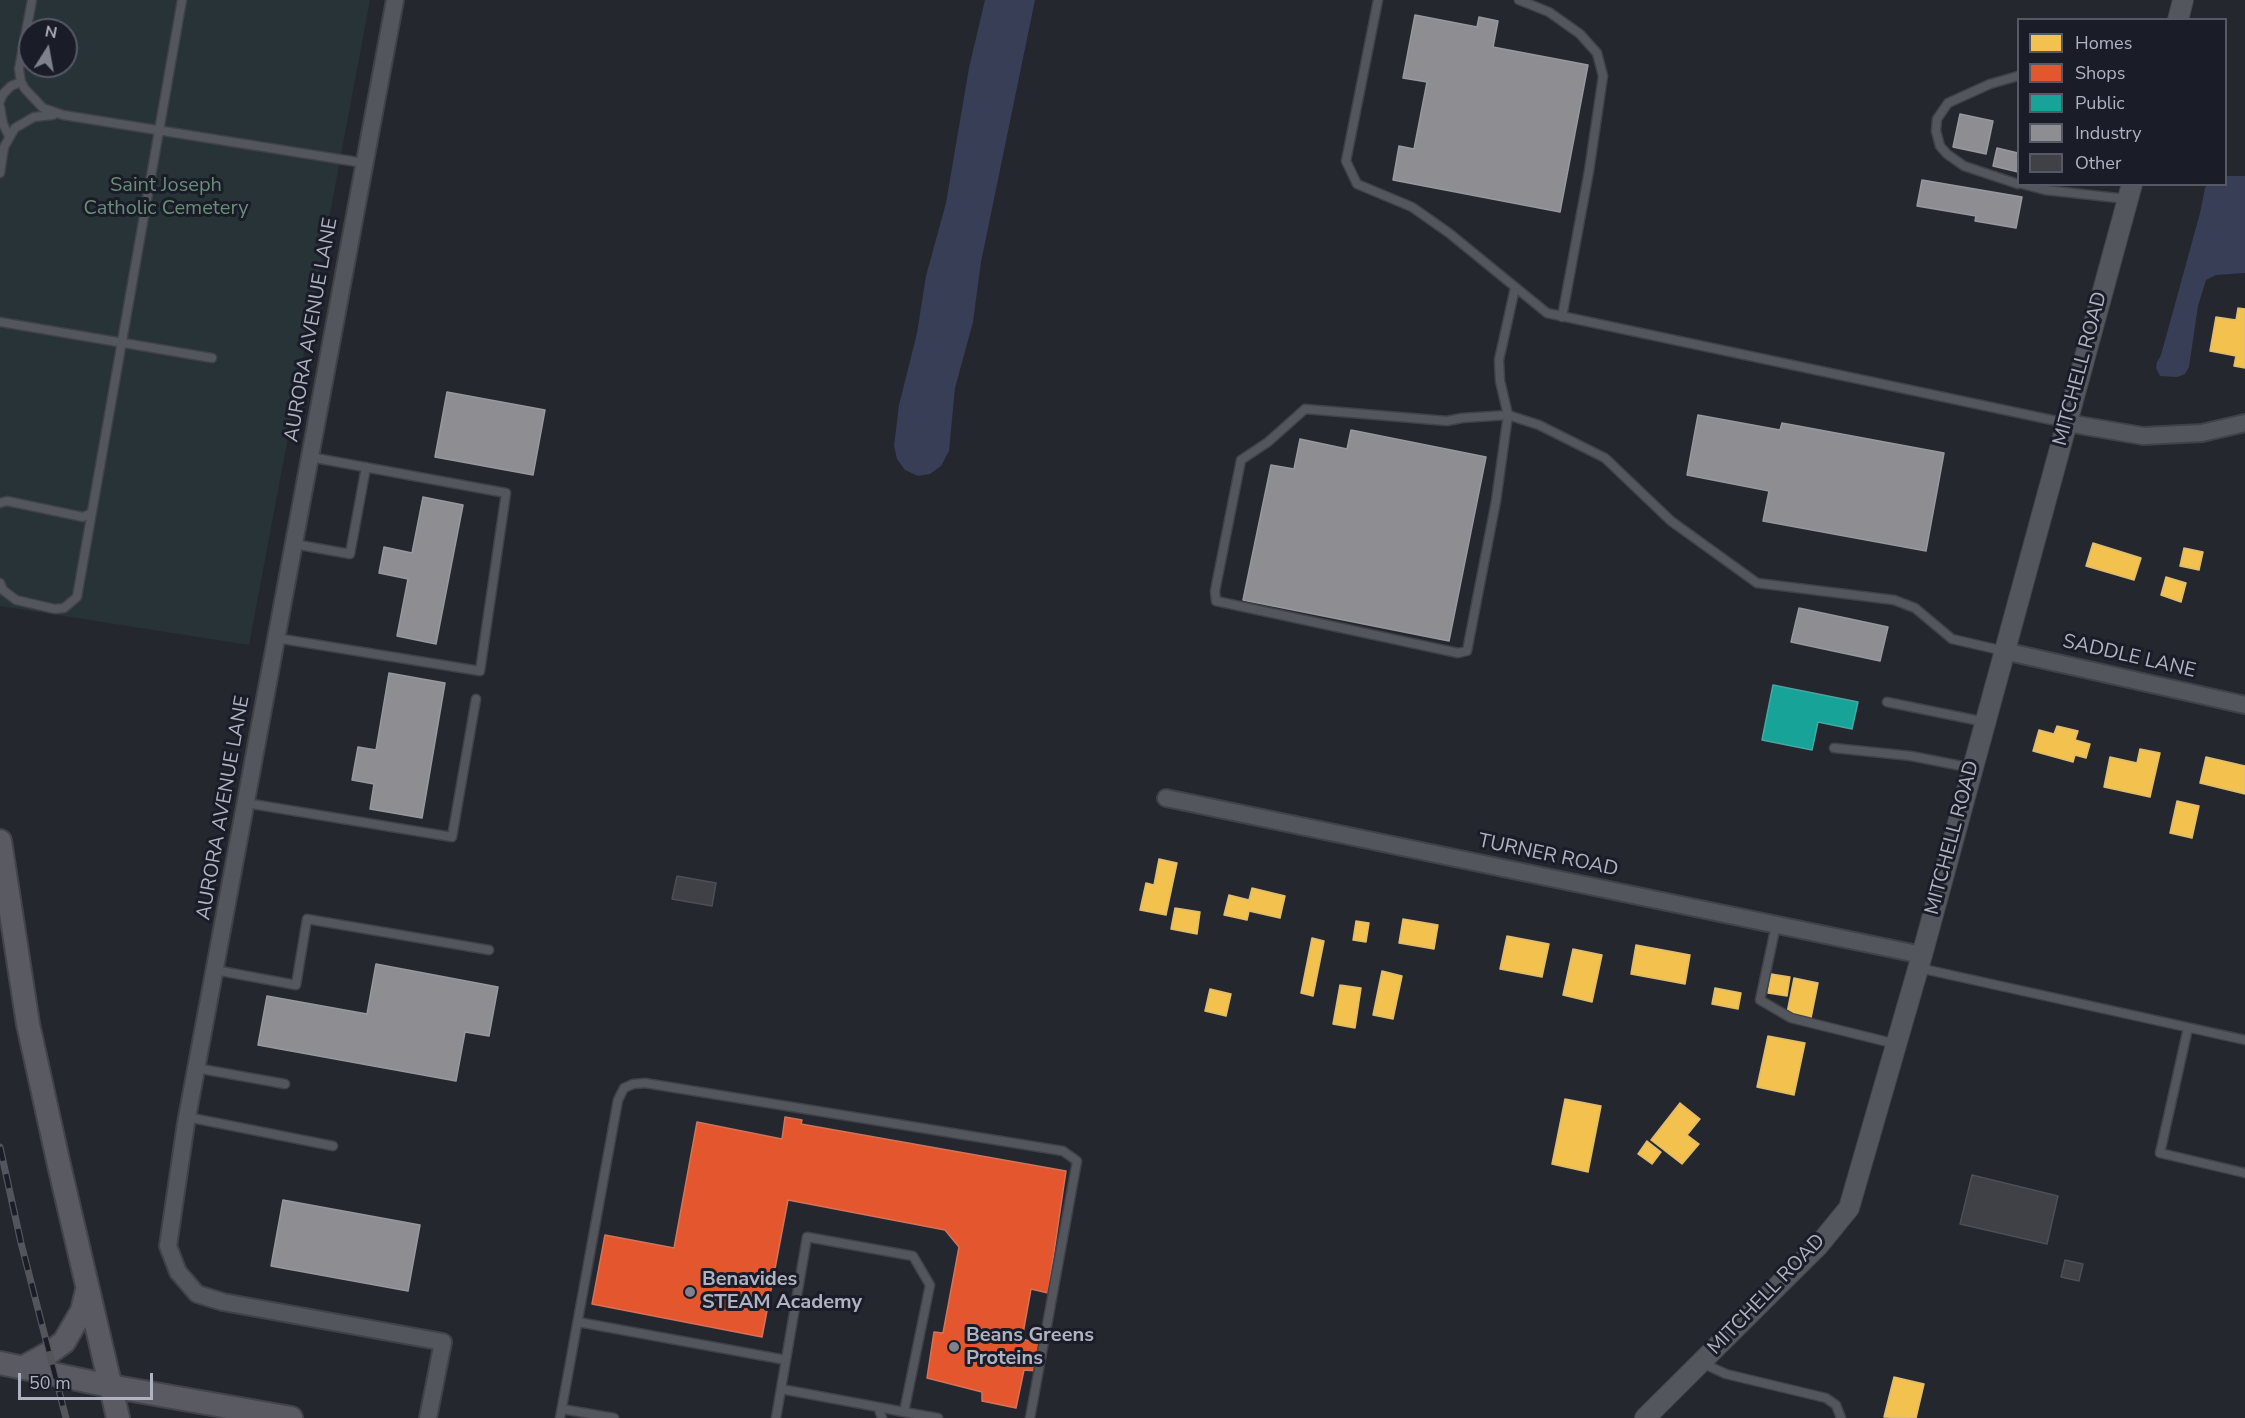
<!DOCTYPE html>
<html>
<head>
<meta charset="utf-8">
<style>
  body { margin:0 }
  #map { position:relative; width:2245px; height:1418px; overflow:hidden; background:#25272e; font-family:"Nunito Sans",sans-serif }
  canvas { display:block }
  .legend { position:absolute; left:2017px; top:18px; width:210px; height:168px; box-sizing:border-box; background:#1a1d28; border:2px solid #565965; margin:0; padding:8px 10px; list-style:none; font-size:18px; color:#afb2c0 }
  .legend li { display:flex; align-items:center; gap:12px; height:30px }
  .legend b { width:30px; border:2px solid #565965 }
  .north { position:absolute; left:18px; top:18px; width:60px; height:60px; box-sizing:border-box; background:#1a1d28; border:2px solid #565965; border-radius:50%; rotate:11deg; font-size:16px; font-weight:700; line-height:24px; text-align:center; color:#afb2c0 }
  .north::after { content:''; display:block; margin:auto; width:21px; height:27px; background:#7f818d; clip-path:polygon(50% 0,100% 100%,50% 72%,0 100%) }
  .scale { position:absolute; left:18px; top:1373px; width:135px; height:27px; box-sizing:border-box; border:3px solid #afb2c0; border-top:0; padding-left:8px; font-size:18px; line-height:21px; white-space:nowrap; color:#afb2c0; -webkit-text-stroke:4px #1a1d28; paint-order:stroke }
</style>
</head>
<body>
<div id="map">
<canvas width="2245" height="1418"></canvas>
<ul class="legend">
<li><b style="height:16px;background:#f2c14e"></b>Homes</li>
<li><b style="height:16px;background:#e4572e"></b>Shops</li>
<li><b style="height:16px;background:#17a398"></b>Public</li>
<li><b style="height:16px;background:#8d8d92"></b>Industry</li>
<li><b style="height:16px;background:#3f4147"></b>Other</li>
</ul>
<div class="north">N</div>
<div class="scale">50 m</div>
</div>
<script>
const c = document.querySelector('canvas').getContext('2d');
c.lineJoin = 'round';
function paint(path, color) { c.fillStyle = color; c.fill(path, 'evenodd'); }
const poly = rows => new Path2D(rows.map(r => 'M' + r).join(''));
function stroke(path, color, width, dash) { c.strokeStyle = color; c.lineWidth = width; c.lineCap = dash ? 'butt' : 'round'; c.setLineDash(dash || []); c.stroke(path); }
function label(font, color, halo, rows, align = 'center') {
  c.font = font + ' "Nunito Sans",sans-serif'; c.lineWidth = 6; c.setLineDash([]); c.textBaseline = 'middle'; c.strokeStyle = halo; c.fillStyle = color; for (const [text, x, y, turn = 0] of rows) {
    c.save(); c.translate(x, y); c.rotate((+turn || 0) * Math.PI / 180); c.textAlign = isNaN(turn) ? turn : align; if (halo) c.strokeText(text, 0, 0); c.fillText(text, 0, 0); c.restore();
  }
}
paint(poly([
  [0,0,370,0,249,645,0,606],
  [30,30,66,30,66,66,30,66]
]), '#273337');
paint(poly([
  [985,0,1035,0,981,262,973,322,955,388,949,451,941,466,930,474,918,476,905,470,897,459,894,446,899,405,917,333,926,276,946,203,969,68],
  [2226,176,2245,176,2245,273,2216,275,2206,280,2198,306,2189,367,2185,374,2177,377,2160,376,2156,368,2157,362,2161,355,2200,213,2205,188,2207,185,2226,184]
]), '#373e56');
const homes = poly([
  [2238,308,2245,309,2245,368,2234,366,2236,356,2210,351,2216,317,2236,320,2238,308],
  [2093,543,2141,558,2134,580,2086,566,2093,543],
  [2184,548,2203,552,2199,570,2180,566,2184,548],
  [2166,577,2186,583,2181,602,2161,595,2166,577],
  [2057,726,2078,731,2075,740,2090,744,2086,758,2075,755,2073,762,2033,751,2039,730,2054,734,2057,726],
  [2140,749,2160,753,2150,797,2104,787,2110,757,2137,763,2140,749],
  [2206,757,2245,766,2245,794,2200,783,2206,757],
  [2177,801,2199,806,2192,838,2170,833,2177,801],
  [1159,859,1177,863,1166,915,1140,910,1146,883,1154,885,1159,859],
  [1252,888,1285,896,1280,918,1249,911,1247,920,1224,915,1229,895,1249,900,1252,888],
  [1175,908,1200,912,1197,934,1171,929,1175,908],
  [1403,919,1438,925,1434,949,1399,943,1403,919],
  [1356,921,1369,923,1366,942,1353,940,1356,921],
  [1507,936,1549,944,1542,977,1500,969,1507,936],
  [1312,938,1324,941,1313,996,1301,993,1312,938],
  [1636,945,1690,955,1685,984,1631,974,1636,945],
  [1573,949,1602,955,1592,1002,1563,995,1573,949],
  [1382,971,1402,976,1393,1019,1373,1015,1382,971],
  [1771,974,1790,977,1787,996,1768,993,1771,974],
  [1794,978,1818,983,1811,1018,1787,1013,1794,978],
  [1340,985,1361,988,1355,1028,1333,1024,1340,985],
  [1715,988,1741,993,1738,1009,1712,1004,1715,988],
  [1210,989,1231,994,1226,1016,1205,1011,1210,989],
  [1768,1036,1805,1043,1794,1095,1757,1087,1768,1036],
  [1565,1099,1601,1106,1588,1172,1552,1164,1565,1099],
  [1680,1103,1700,1119,1687,1135,1699,1144,1682,1164,1651,1140,1680,1103],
  [1647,1141,1661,1152,1652,1164,1638,1154,1647,1141],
  [1894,1377,1924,1384,1916,1418,1884,1417,1894,1377]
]);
paint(homes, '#f2c14e');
stroke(homes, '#debc70', 1.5);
const shops = poly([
  [785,1117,802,1120,801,1124,1066,1171,1048,1293,1031,1289,1022,1339,1042,1344,1038,1371,1024,1370,1016,1408,982,1401,982,1392,927,1378,934,1332,943,1333,959,1247,945,1230,788,1200,762,1337,592,1304,605,1235,674,1248,697,1122,782,1139,785,1117]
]);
paint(shops, '#e4572e');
stroke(shops, '#d4725a', 1.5);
const public = poly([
  [1773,685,1858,702,1852,729,1818,722,1812,750,1762,740,1773,685]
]);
paint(public, '#17a398');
stroke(public, '#45a8a4', 1.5);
const industry = poly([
  [1415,15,1477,27,1479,17,1498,21,1493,47,1588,65,1560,212,1393,180,1399,146,1414,149,1427,82,1403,78,1415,15],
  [1960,114,1993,121,1986,154,1953,147,1960,114],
  [1997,148,2018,153,2018,172,1993,166,1997,148],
  [1922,180,2022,197,2016,228,1975,221,1976,216,1917,206,1922,180],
  [447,392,545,410,533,475,435,457,447,392],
  [1698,415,1780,430,1782,423,1944,453,1926,551,1763,521,1769,491,1687,475,1698,415],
  [1351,430,1486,457,1449,641,1243,600,1271,465,1294,469,1300,439,1347,449,1351,430],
  [423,497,463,505,436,644,397,636,408,579,379,573,384,547,412,553,423,497],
  [1799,608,1888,627,1880,661,1791,642,1799,608],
  [389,673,445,683,422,818,370,809,374,784,352,780,358,747,376,750,389,673],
  [376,964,498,987,489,1036,465,1032,456,1081,258,1045,267,996,367,1014,376,964],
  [283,1200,420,1225,408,1291,271,1266,283,1200]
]);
paint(industry, '#8d8d92');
stroke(industry, '#9798a0', 1.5);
const building = poly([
  [677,876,716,883,712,906,672,899,677,876],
  [1972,1175,2058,1196,2047,1244,1960,1224,1972,1175],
  [2065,1260,2083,1264,2079,1281,2061,1277,2065,1260]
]);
paint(building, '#3f4147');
stroke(building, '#4d4f56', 1.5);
const service = poly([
  [32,0,19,69,21,82,25,89,43,108,63,115,364,163],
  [1378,0,1346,161,1357,184,1412,207,1449,233,1547,313,2066,423],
  [1519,0,1549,12,1580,34,1597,53,1603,76,1589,171,1562,317],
  [2018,76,1990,84,1948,103,1937,119,1936,131,1940,146,1947,154,1964,166,2018,184],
  [0,101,3,94,11,86,21,82],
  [0,107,3,124,9,136],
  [0,173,4,147,15,128,34,117,53,115],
  [2022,184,2045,190,2127,199],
  [1515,288,1499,360,1500,381,1508,415,1539,425,1605,458,1671,521,1757,583,1894,600,1915,608,1952,639,2004,651],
  [0,322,212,358],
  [1305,409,1447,421,1462,418,1508,415,1496,501,1467,651,1458,653,1216,601,1215,591,1241,460,1268,442,1305,409],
  [0,503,7,501,83,517,90,514],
  [294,544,350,554,366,467],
  [0,583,3,590,16,600,55,609,64,608,77,597,182,0],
  [276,638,480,671,506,493,310,457],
  [1887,702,1985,722],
  [1834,748,1911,756,1972,768],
  [246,803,452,837,476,699],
  [1776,925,1760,1000,1791,1018,1896,1044],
  [1919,968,2245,1040],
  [215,970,296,985,307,919,489,950],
  [2188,1028,2160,1153,2245,1173],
  [196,1068,285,1084],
  [187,1117,333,1146],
  [578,1322,786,1360],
  [1702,1363,1726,1374,1826,1398,1836,1405,1841,1418],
  [781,1389,878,1407,882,1418],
  [878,1407,904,1412],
  [562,1409,614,1418],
  [560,1418,618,1100,624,1088,633,1084,645,1083,1063,1151,1077,1161,1030,1418],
  [776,1418,807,1237,913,1256,930,1285,904,1412,938,1418]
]);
const minor = poly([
  [395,0,186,1123,168,1246,178,1272,197,1294,223,1302,443,1342,428,1418],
  [2067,423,2143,436,2202,433,2245,423],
  [2004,651,2245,705],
  [1166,798,1922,955]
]);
const tertiary = poly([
  [2178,20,2183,0],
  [1645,1418,1818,1246,1849,1208,1922,955,2132,184]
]);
const secondary = poly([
  [0,841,28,1024,59,1165,118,1418],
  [0,1363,110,1386,291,1418],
  [22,1368,49,1353,64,1342,82,1311,87,1290]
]);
stroke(service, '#414248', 11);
stroke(minor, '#414248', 20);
stroke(tertiary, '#414248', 22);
stroke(secondary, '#43444b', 26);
stroke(service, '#54565d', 8);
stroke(minor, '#54565d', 16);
stroke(tertiary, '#54565d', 20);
stroke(secondary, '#595a62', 22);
const rail = poly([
  [0,1147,21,1243,66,1418]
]);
stroke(rail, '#53555b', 7);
stroke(rail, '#1a1d28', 4.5, [14]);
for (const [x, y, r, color] of [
  [690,1292,6,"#7f818d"],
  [954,1347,6,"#7f818d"]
]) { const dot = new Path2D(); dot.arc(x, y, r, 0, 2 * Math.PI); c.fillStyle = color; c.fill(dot); stroke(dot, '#1a1d28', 2); }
label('20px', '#6a8d79', '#1a1d28', [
  ["Saint Joseph",166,186],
  ["Catholic Cemetery",166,209]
]);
label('20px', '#afb2c0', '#1a1d28', [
  ["AURORA AVENUE LANE",312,330,-80],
  ["MITCHELL ROAD",2081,369,-75],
  ["SADDLE LANE",2129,657,13],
  ["AURORA AVENUE LANE",224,808,-80],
  ["MITCHELL ROAD",1953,838,-75],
  ["TURNER ROAD",1548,856,12],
  ["MITCHELL ROAD",1767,1295,-46]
]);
label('bold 20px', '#afb2c0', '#1a1d28', [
  ["Benavides",702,1280],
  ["STEAM Academy",702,1303],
  ["Beans Greens",966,1336],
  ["Proteins",966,1359]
], 'left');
</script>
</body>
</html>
